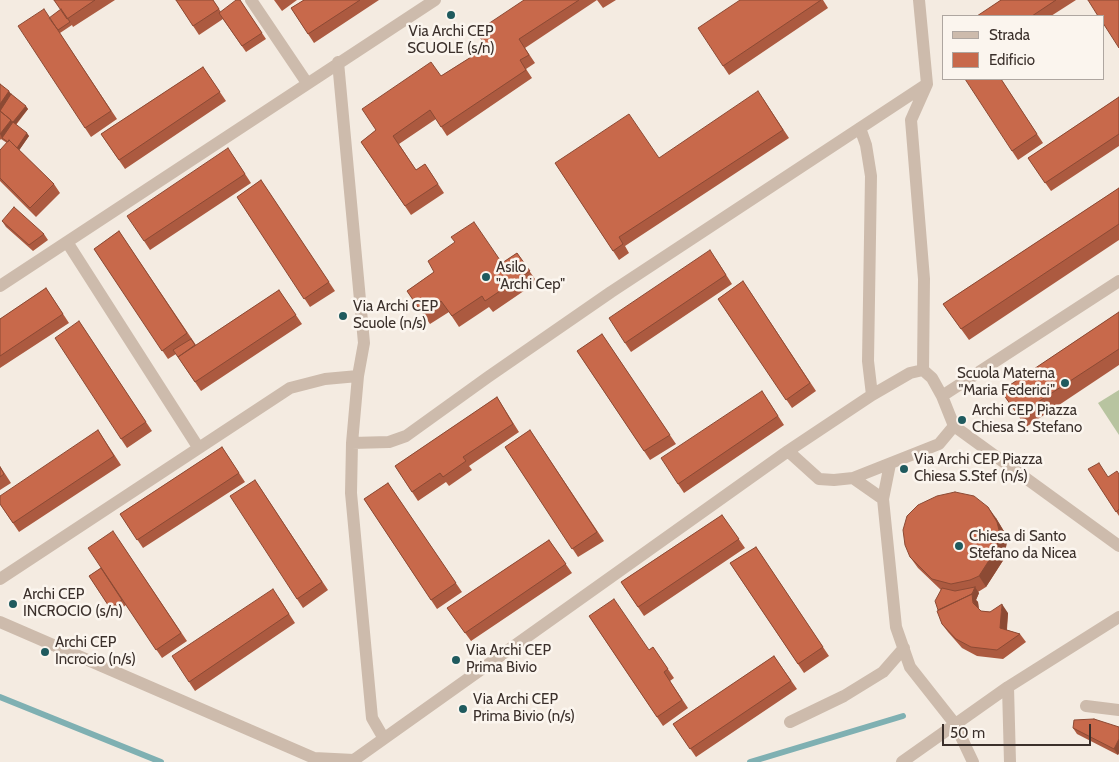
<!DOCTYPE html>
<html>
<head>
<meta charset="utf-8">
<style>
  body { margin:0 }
  #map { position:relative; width:1119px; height:762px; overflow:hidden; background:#f4ebe1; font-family:Cabin,sans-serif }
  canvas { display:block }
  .legend { position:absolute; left:942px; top:15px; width:162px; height:65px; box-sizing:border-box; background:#fbf5ee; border:1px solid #aea6a0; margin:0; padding:6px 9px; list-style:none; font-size:15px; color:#3b302b }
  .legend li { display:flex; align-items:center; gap:10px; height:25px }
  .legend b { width:25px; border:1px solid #aea6a0 }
  .scale { position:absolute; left:942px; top:724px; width:149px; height:22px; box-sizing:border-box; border:2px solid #3b302b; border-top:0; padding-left:6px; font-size:15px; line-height:18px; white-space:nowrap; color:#3b302b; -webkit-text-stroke:4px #fbf5ee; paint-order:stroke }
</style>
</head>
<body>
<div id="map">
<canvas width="1119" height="762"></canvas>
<ul class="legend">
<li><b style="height:6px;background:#cdbbac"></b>Strada</li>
<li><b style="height:14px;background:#c8694b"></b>Edificio</li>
</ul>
<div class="scale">50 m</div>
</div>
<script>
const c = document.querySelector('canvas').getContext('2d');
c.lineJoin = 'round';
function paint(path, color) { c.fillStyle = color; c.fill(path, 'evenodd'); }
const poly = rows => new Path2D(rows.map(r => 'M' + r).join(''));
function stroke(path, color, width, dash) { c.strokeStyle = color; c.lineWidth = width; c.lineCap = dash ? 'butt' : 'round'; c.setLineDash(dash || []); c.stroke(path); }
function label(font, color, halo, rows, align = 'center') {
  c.font = font + ' Cabin,sans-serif'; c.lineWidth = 5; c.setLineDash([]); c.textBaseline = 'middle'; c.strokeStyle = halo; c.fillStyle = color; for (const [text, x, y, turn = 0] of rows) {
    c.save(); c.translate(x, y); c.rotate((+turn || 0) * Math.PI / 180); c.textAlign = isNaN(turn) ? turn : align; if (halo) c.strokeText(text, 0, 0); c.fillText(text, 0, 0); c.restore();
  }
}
paint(poly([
  [1119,390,1119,435,1098,403]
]), '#b8c4a0');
stroke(poly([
  [0,697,161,762],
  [750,762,903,716]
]), '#7fb0b2', 6);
stroke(poly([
  [251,0,307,83],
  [919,0,927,84,911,120,924,279,923,370],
  [338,62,364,343,358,376,352,443,351,493,372,718,383,737],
  [860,128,866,145,871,176,868,361,872,395],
  [67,242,198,447],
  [0,286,435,0],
  [923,370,932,378,942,396,954,426,939,444,853,478,834,480,819,479,788,451,872,395,910,373,923,370],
  [942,396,1119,281],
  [954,426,1119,546],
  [352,443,389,442,406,436,488,377,611,292,927,84],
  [890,464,883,499,896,627,910,667,955,724,973,762],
  [853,478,883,499],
  [0,579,290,388,325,379,358,376],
  [0,622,314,758,354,760,788,451],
  [1008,687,1010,762],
  [1086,706,1119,710],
  [790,722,844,696,883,672,904,648],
  [902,762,1008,687,1119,617]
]), '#cdbbac', 12);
paint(poly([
  [54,0,115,0,73,27,72,25,60,33,59,32,117,119,91,137,85,128,50,18,61,9],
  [176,0,213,0,221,12,240,0,266,39,246,52,223,19,199,35],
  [274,0,297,0,282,11],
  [304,0,379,0,314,43,291,8],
  [524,0,616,0,603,8,597,0,525,48,535,63,526,69,532,78,447,136,436,119,399,144,416,170,425,164,444,193,411,215,361,142,376,130,441,76,487,47],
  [740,0,823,0,828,8,729,75,723,66],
  [1001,0,1076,0,1051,16,978,16],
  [203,67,226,101,125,169,101,134],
  [1001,79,1043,143,1018,160,1012,151],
  [0,84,28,109,16,125,29,136,19,150,54,184,60,193,36,217,0,181,0,150,7,143,1,139,0,140],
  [1119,97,1119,146,1051,191,1028,158],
  [764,100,789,138,625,246,629,253,619,260,555,163,659,158],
  [234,157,251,183,150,250,144,241],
  [261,180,335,291,310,307,237,197],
  [1119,188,1119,240,969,340,943,304],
  [2,221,44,234,48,240,33,251,6,227],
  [119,231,196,345,279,290,302,324,201,391,176,354,168,359,94,249],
  [517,253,537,282,493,312,489,307,459,327,449,312,430,324,407,291,434,272,502,263],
  [716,259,732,284,631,352,625,343],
  [743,281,816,391,792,408,718,299],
  [46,288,69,323,0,368,0,319],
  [1119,312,1119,365,1026,427,1001,391],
  [79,321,152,431,127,448,121,439],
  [602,334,676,444,650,460,577,351],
  [762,391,784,425,684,493,678,484],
  [497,397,519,432,469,466,472,470,449,486,446,482,418,501,395,466],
  [98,430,121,465,19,532,0,504],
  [530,430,604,541,578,557,505,447],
  [222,447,245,482,143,548,120,514],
  [0,466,11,483,0,490],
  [1088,469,1108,477,1119,474,1119,516],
  [255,480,328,590,303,608,297,599],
  [388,483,462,592,437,609,364,499],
  [722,515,745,548,644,616,621,582],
  [996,518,1005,533,1007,541,1004,559,986,587,978,592,979,593,976,600,978,602,979,609,981,611,1008,613,1007,630,1020,634,1026,642,1003,659,977,656,962,648,948,632,942,624,938,610,941,590,918,568,910,557],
  [119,540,187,641,162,658,126,605,114,614,89,576,101,568],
  [549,540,572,573,471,641,447,608],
  [756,547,829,656,804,673,730,563],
  [279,598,295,623,195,691,189,682],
  [589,616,649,650,653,647,674,678,670,681,688,708,663,726],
  [774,656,797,689,696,757,673,724],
  [1119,727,1119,753,1118,755,1077,734,1073,728]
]), '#ac5a40');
paint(poly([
  [9,91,13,97,0,112,0,104],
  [26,106,28,109,15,125,13,122],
  [11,120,15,125,2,138,0,134],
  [27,133,29,136,18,152,16,149],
  [988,507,996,518,1005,533,1007,541,1004,559,986,587,979,576],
  [975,587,979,593,976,600,978,602,979,612,971,598],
  [1002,604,1008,613,1006,636,1000,628],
  [1119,739,1119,753,1118,755,1114,749]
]), '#8c4a34');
const building = poly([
  [54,0,95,0,67,19,54,0],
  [176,0,213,0,219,9,193,26,176,0],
  [236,0,240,0,262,33,242,46,219,13,236,0],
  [304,0,360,0,308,34,291,8,304,0],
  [524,0,579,0,519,39,529,55,520,60,526,70,441,127,430,110,393,136,416,170,425,164,438,184,405,206,361,142,376,130,362,109,431,62,441,76,487,47,476,32,524,0],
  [740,0,821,0,723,66,698,28,740,0],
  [1001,0,1056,0,1032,16,977,16,1001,0],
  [1088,0,1119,0,1119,48,1103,23,1103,16,1098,16,1088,0],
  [44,9,111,111,85,128,18,26,44,9],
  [61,9,70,22,58,30,49,18,61,9],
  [203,67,220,92,119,160,101,134,203,67],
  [965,79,1001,79,1037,134,1012,151,965,79],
  [0,84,9,91,0,104,0,84],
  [758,91,783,130,619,237,623,244,613,251,555,163,629,114,659,158,758,91],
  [11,94,26,106,13,122,27,133,17,148,9,140,8,142,2,138,13,122,10,120,11,120,0,111,11,94],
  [1119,97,1119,134,1045,183,1028,158,1119,97],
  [0,111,11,120,0,134,0,111],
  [9,140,54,184,30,208,0,178,0,150,9,140],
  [228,148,245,174,144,241,127,216,228,148],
  [261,180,329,282,304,299,237,197,261,180],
  [1119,188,1119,224,961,329,943,304,1119,188],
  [14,207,44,234,29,245,2,221,14,207],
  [474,222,502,263,517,253,530,271,485,301,482,296,452,316,441,301,422,313,407,291,434,272,428,261,455,242,451,237,474,222],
  [119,231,187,333,162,351,94,249,119,231],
  [710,250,726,275,625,343,609,318,710,250],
  [743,281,810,383,786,400,718,299,743,281],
  [46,288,63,314,0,356,0,319,46,288],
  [279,290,296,315,195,382,178,357,279,290],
  [1119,312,1119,349,1018,415,1001,391,1119,312],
  [79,321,146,422,121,439,55,338,79,321],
  [602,334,670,435,644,451,577,351,602,334],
  [191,339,195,345,178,357,173,350,191,339],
  [762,391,778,416,678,484,661,458,762,391],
  [497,397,513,424,463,457,466,461,443,477,440,473,412,492,395,466,497,397],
  [98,430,114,456,13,523,0,504,0,496,98,430],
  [530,430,597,532,572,549,505,447,530,430],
  [222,447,239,473,137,540,120,514,222,447],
  [1099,463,1108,477,1117,471,1119,474,1119,509,1116,512,1088,469,1099,463],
  [0,467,4,474,0,477,0,467],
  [255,480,322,582,297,599,230,496,255,480],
  [388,483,456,583,431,600,364,499,388,483],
  [955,492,974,496,988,507,997,522,999,530,997,548,979,576,970,580,951,584,932,579,910,557,905,545,903,530,907,516,918,505,937,496,955,492],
  [722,515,739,539,638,607,621,582,722,515],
  [113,531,181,633,156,650,88,548,113,531],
  [549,540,566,564,465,633,447,608,549,540],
  [756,547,823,647,798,664,730,563,756,547],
  [101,568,122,600,110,608,89,576,101,568],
  [975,587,972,594,938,610,935,601,942,588,955,591,975,587],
  [273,589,289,614,189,682,172,656,273,589],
  [972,594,973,603,981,611,990,612,1002,604,1000,628,1020,634,997,650,971,647,956,639,942,624,937,611,972,594],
  [614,599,649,650,653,647,668,669,664,672,682,700,657,717,589,616,614,599],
  [774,656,791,681,690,749,673,724,774,656],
  [1094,719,1119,727,1119,739,1114,749,1073,728,1074,720,1094,719]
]);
paint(building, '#c8694b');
stroke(building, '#8c4a34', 1);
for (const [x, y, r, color] of [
  [451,15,5,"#1f5a5e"],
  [486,277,5,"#1f5a5e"],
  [343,316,5,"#1f5a5e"],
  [1065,383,5,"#1f5a5e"],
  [962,420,5,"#1f5a5e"],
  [904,469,5,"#1f5a5e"],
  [959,546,5,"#1f5a5e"],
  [13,604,5,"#1f5a5e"],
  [45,652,5,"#1f5a5e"],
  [456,660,5,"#1f5a5e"],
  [463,709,5,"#1f5a5e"]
]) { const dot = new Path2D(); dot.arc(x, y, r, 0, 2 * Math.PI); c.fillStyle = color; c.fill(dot); stroke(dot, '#fbf5ee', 2); }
label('15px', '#3b302b', '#fbf5ee', [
  ["Via Archi CEP",451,32,"center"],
  ["SCUOLE (s/n)",451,49,"center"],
  ["Asilo",496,268],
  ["\"Archi Cep\"",496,285],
  ["Via Archi CEP",353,307],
  ["Scuole (n/s)",353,324],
  ["Scuola Materna",1055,374,"right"],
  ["\"Maria Federici\"",1055,391,"right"],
  ["Archi CEP Piazza",972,411],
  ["Chiesa S. Stefano",972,428],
  ["Via Archi CEP Piazza",914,460],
  ["Chiesa S.Stef (n/s)",914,477],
  ["Chiesa di Santo",969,537],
  ["Stefano da Nicea",969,554],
  ["Archi CEP",23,595],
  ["INCROCIO (s/n)",23,612],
  ["Archi CEP",55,643],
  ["Incrocio (n/s)",55,660],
  ["Via Archi CEP",466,651],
  ["Prima Bivio",466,668],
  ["Via Archi CEP",473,700],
  ["Prima Bivio (n/s)",473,717]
], 'left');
</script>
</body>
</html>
